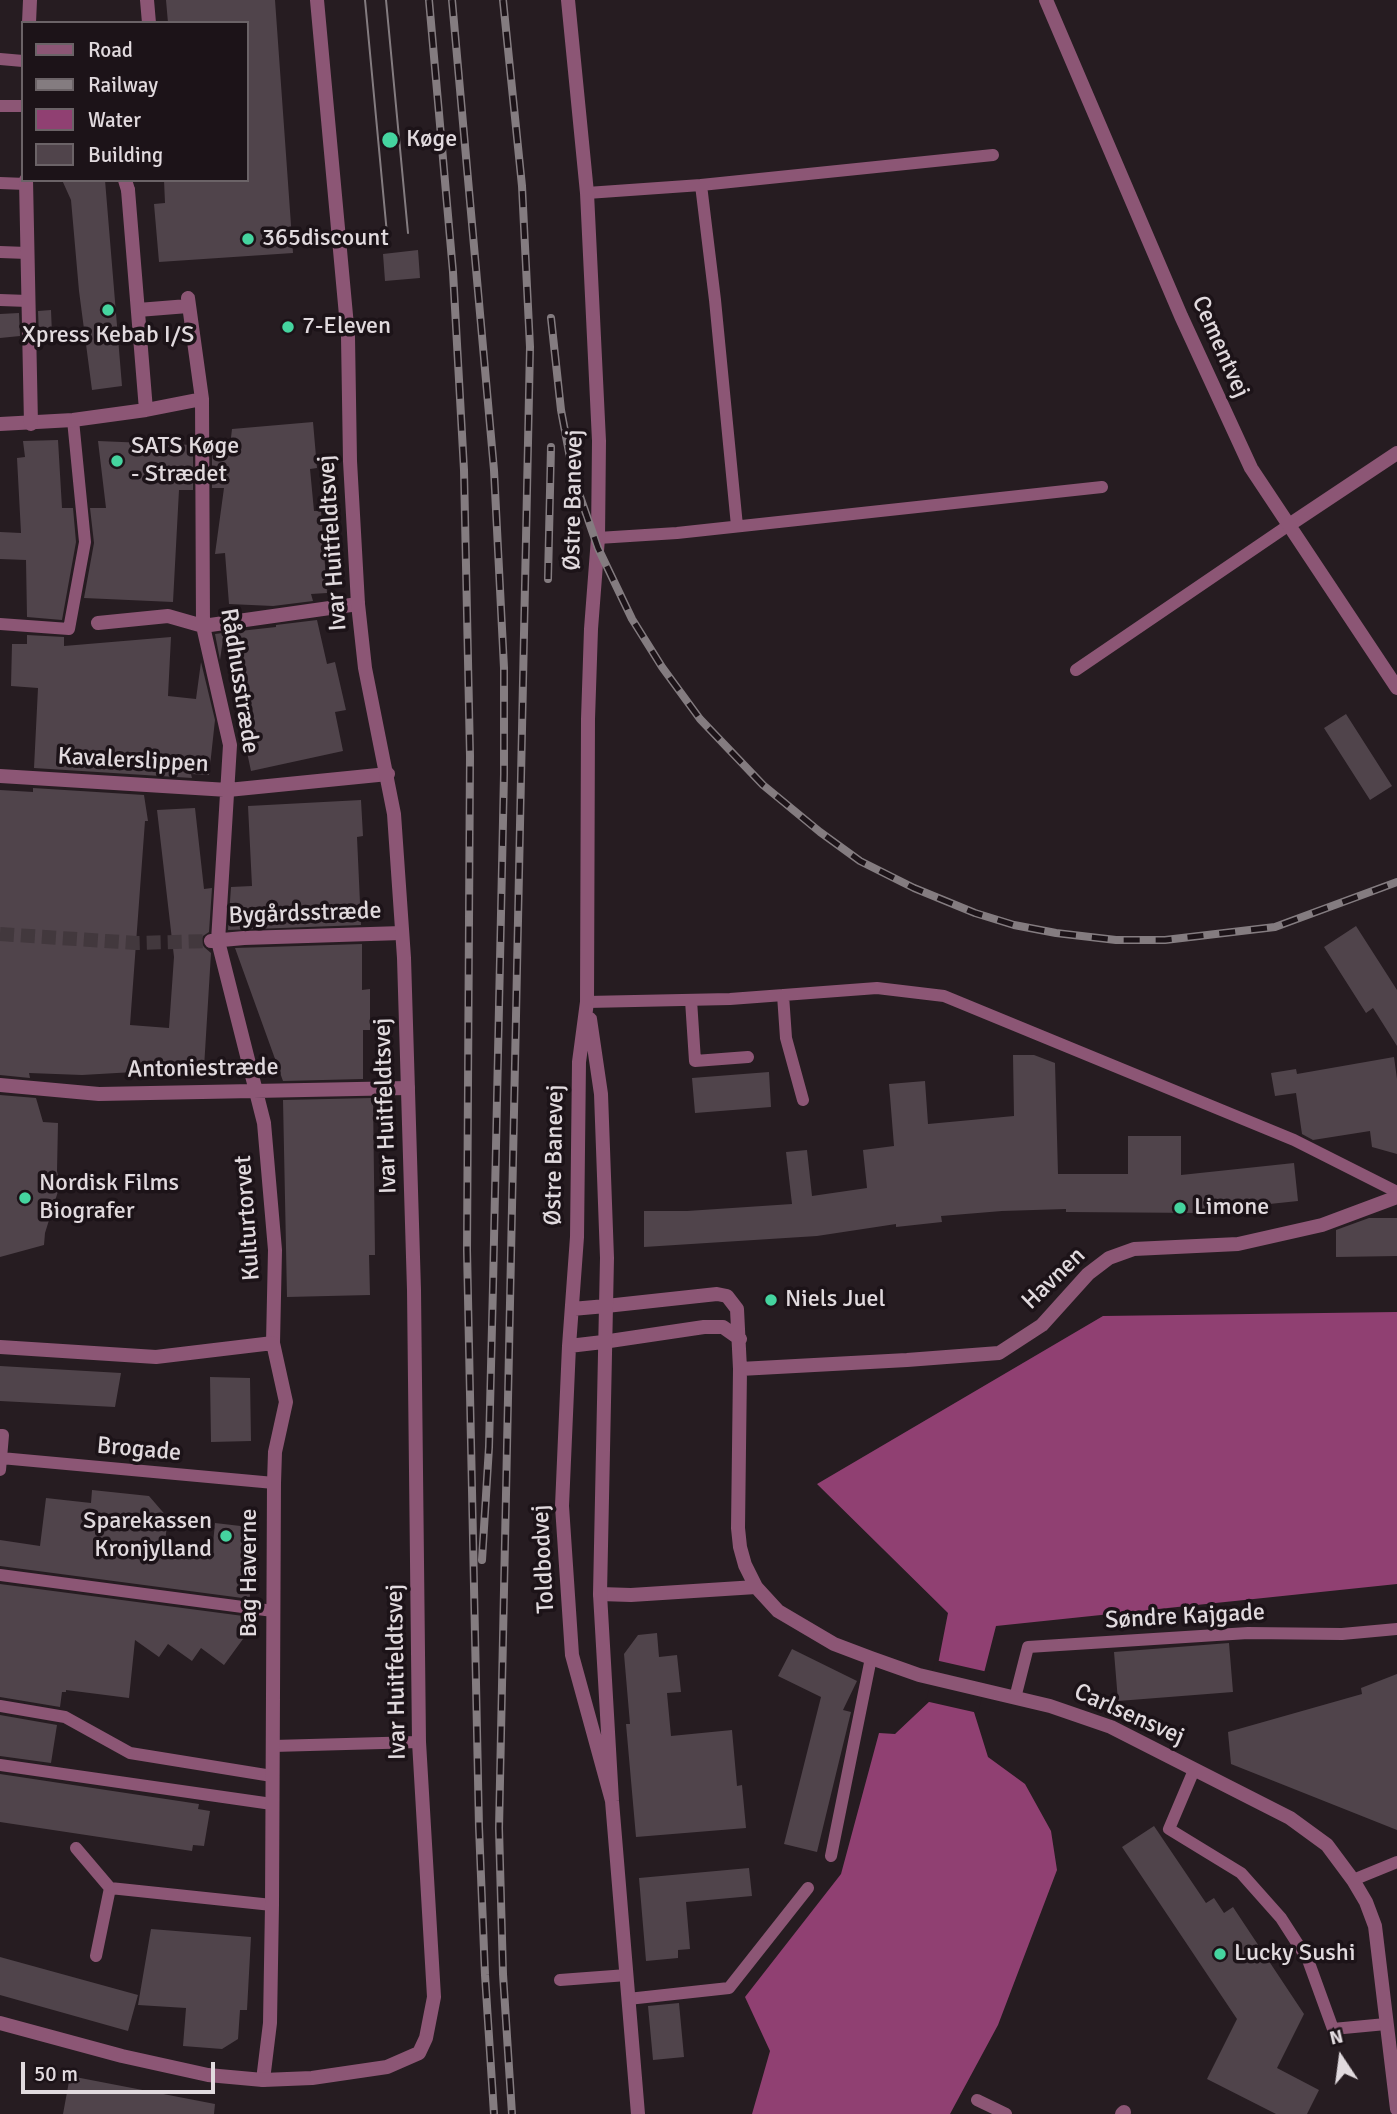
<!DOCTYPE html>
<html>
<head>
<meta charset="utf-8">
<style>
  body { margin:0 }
  #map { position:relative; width:1397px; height:2114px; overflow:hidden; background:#261c21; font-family:Signika,sans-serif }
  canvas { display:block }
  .legend { position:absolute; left:21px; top:21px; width:228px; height:161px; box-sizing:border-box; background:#1c1318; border:2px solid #6b6367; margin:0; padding:9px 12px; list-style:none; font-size:21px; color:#e1dade }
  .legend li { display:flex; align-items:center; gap:14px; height:35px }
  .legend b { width:35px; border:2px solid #6b6367 }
  .north { position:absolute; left:1306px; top:2023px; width:70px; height:70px; -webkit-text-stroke:5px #1c1318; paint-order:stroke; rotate:347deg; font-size:19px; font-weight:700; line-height:28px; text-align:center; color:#e1dade }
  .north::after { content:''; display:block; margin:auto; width:24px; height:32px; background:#e1dade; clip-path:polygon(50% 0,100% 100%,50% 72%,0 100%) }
  .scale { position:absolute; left:21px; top:2062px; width:194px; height:32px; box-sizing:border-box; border:4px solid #e1dade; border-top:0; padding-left:9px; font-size:21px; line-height:24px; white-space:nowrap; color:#e1dade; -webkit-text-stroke:5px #1c1318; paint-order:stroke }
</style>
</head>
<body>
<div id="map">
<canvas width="1397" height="2114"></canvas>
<ul class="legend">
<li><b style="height:9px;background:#8c5675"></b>Road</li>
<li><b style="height:9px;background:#847c80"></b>Railway</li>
<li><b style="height:19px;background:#904072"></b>Water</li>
<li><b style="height:19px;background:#50444b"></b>Building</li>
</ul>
<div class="north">N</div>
<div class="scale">50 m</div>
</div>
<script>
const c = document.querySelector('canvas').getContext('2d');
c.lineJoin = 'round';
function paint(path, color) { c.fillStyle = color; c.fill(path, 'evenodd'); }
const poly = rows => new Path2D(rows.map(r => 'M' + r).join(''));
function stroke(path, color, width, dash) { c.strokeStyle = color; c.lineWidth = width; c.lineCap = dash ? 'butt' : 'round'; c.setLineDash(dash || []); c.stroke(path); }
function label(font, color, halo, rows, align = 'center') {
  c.font = font + ' Signika,sans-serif'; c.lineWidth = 7; c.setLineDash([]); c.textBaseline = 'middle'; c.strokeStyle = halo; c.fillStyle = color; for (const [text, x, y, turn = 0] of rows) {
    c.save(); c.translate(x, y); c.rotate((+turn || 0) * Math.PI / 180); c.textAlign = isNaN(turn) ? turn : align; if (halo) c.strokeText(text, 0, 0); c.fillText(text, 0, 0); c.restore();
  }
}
paint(poly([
  [1397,1312,1397,1584,996,1626,974,1712,988,1757,1025,1784,1051,1831,1057,1870,998,2025,950,2114,752,2114,770,2051,745,1997,841,1874,879,1733,895,1734,931,1700,948,1613,817,1484,1103,1316]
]), '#904072');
paint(poly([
  [935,1660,988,1672,978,1713,925,1701,927,1698]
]), '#261c21');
paint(poly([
  [166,0,275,0,293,253,159,262,154,204,165,203,164,180,247,180,247,23,168,23],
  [62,180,105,180,122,386,92,390,79,291,71,200],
  [418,250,420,278,385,281,383,254],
  [51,310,52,334,39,335,38,311],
  [19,313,20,336,0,338,0,314],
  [313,422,317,468,310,469,314,511,321,511,327,593,311,594,313,601,273,606,229,604,225,553,215,554,224,488,212,488,212,445,230,446,232,429],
  [58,440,62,508,73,508,76,542,62,620,27,617,26,560,0,559,0,532,21,533,17,458,25,457,23,441],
  [98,441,193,445,193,490,179,490,173,602,84,598,94,543,90,508,106,508],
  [317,620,327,664,335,662,346,710,335,712,343,751,251,771,223,639,220,660,215,634,223,633,223,636,231,634,231,632,276,627,276,625],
  [27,635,64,637,64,646,171,637,168,696,196,699,201,662,215,720,209,775,191,774,192,778,34,768,38,688,11,686,12,644,27,644],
  [1346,714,1392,786,1370,800,1324,728],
  [33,788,144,795,148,821,145,821,130,1025,169,1028,174,957,157,810,195,808,204,889,212,888,209,932,203,936,201,941,204,947,211,953,204,1068,82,1075,29,1073,30,1078,0,1075,0,790,33,792],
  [361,800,363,836,357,837,361,925,228,930,231,887,252,886,248,806],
  [1356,926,1397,990,1397,1046,1373,1008,1366,1013,1324,947],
  [362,944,362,990,370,989,370,1030,363,1030,363,1079,283,1081,235,948],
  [1013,1055,1034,1055,1055,1063,1058,1174,1128,1174,1128,1136,1181,1136,1181,1175,1294,1163,1298,1201,1203,1211,1203,1213,1066,1212,1066,1209,1002,1211,941,1216,942,1222,896,1227,896,1224,817,1236,644,1247,644,1211,687,1211,792,1204,786,1152,807,1150,812,1196,867,1188,863,1150,894,1146,889,1084,925,1081,928,1124,1014,1116],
  [1394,1057,1397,1079,1397,1154,1372,1147,1370,1131,1313,1140,1302,1134,1296,1093,1275,1096,1271,1073,1296,1069,1297,1074],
  [769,1072,771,1107,695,1113,692,1078],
  [0,1095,36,1098,43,1122,58,1123,57,1171,60,1185,45,1233,44,1245,0,1257],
  [373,1098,375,1255,369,1255,370,1295,287,1297,283,1100],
  [1369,1218,1397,1218,1397,1256,1336,1257,1336,1230],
  [0,1366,121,1373,115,1407,0,1401],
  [210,1377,250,1378,251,1441,211,1442],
  [92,1490,149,1496,168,1518,164,1549,212,1554,215,1523,249,1527,250,1599,0,1566,0,1540,40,1546,46,1498,91,1503],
  [0,1584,251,1617,251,1628,224,1665,201,1648,192,1661,168,1644,159,1657,135,1640,129,1698,66,1690,66,1692,62,1692,60,1707,0,1697],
  [657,1633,659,1657,677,1655,681,1692,667,1693,671,1736,732,1730,737,1786,742,1785,746,1828,636,1837,626,1724,630,1724,624,1654,638,1635],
  [1229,1643,1233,1692,1118,1701,1114,1652],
  [792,1649,857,1681,843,1710,851,1712,817,1852,784,1844,821,1697,778,1676],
  [1397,1674,1397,1830,1231,1764,1228,1732,1362,1694,1361,1688],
  [0,1715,57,1725,51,1763,0,1756],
  [0,1774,199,1804,198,1809,210,1811,204,1846,193,1845,192,1851,0,1822],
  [1154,1826,1206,1903,1214,1898,1224,1913,1233,1907,1304,2014,1277,2068,1319,2090,1307,2114,1276,2114,1207,2079,1237,2019,1122,1847],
  [749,1868,752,1896,686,1902,690,1949,678,1950,678,1958,646,1961,639,1878],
  [151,1929,251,1937,247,2010,240,2010,238,2039,222,2049,183,2046,186,2008,138,2005],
  [0,1957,138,1995,128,2031,0,1995],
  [679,2003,684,2057,653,2060,648,2006],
  [70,2076,215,2104,214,2114,63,2114]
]), '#50444b');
stroke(poly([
  [0,934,136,943,209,941]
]), '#42383d', 14, [14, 7]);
stroke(poly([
  [0,59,23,61],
  [0,106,23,106],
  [0,183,26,184],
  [701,185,715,300,737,526],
  [587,193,701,185,993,155],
  [0,252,27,253],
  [0,300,28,301],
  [598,538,677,533,1102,487],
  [0,624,69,629,85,542,73,420],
  [1076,670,1289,525],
  [783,995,786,1038,803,1100],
  [691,1000,695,1061,748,1057],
  [587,1002,730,999,877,988,944,996,1294,1140,1397,1192],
  [0,1435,3,1435,0,1470],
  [1,1458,274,1483],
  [0,1575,273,1611],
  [1015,1698,1028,1647,1248,1633,1342,1634,1397,1629],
  [0,1706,65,1717,130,1753,272,1776],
  [273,1746,419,1742],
  [0,1765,272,1804],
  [1194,1770,1169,1829,1241,1873,1281,1918,1308,1960,1333,2029,1386,2024],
  [76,1848,110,1888,272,1905],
  [831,1856,871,1658],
  [1353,1880,1397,1862],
  [96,1956,110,1888],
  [560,1980,627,1975],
  [628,1999,729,1988,808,1888],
  [977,2100,1006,2114]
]), '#8c5675', 12);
stroke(poly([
  [128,190,146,410],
  [188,298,202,399,203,626,230,745,218,941,264,1123,275,1250,273,1343],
  [138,310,188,306],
  [0,424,73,420,146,410,202,399],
  [98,623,168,616,203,626,358,604],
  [0,776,228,790,388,774],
  [211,941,244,938,402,933],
  [0,1085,99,1094,408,1088]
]), '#8c5675', 14);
stroke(poly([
  [147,0,149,23],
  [1046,0,1181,316,1251,468,1397,688],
  [29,23,30,0],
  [26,180,31,424],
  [125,180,128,190],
  [1289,525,1397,453],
  [606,1306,717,1294,727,1296,737,1309,740,1369,738,1528,740,1547,745,1565,756,1587,778,1611,834,1644,871,1658,919,1675,1050,1706,1111,1727,1290,1818,1327,1845,1353,1880,1366,1902,1375,1926,1397,2109],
  [603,1342,704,1327,723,1327,740,1339],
  [0,1347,156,1357,273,1343,286,1402,275,1452,274,1483,272,1905,270,2023,263,2080],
  [740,1369,907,1360,999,1353,1042,1325,1088,1274,1109,1258,1134,1249,1238,1244,1322,1225,1397,1197],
  [600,1594,631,1595,756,1587],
  [1122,2114,1124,2112]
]), '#8c5675', 14);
stroke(poly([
  [568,0,587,193,599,441,598,538,591,629,588,719,587,1002,579,1062,577,1237,569,1346,562,1506,572,1655,612,1801],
  [590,1019,601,1094,607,1258,600,1594,612,1801,638,2114],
  [572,1309,606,1306],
  [569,1346,603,1342],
  [0,2023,122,2056,208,2075,263,2080,312,2078,387,2067,419,2053,426,2038,434,1997,419,1742,414,1290,404,958,394,814,365,668,358,604,350,461,348,337,317,0]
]), '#8c5675', 14);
stroke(poly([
  [365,0,387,234],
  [386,0,408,233]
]), '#847c80', 2);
const rail = poly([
  [429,0,453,272,464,470,470,756,467,1250,479,1827,485,1975,494,2114],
  [452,0,494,470,504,668,504,774,493,1286,489,1447,482,1560],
  [503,0,522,186,530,347,499,1828,503,1974,512,2114],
  [551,318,561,410,574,479,598,548,632,619,662,667,700,719,763,785,820,832,860,861,914,888,975,913,1014,925,1056,933,1116,940,1165,940,1275,927,1397,882],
  [548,579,551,447]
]);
stroke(rail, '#847c80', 8);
stroke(rail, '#1c1318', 5, [16]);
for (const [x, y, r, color] of [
  [390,140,9,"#45d49f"],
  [248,239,7,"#45d49f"],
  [108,310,7,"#45d49f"],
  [288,327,7,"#45d49f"],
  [117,461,7,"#45d49f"],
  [25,1198,7,"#45d49f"],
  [1180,1208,7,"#45d49f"],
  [771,1300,7,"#45d49f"],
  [226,1536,7,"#45d49f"],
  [1220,1954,7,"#45d49f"]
]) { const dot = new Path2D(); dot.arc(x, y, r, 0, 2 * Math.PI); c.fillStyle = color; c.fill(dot); stroke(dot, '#1c1318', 2.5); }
label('24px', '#e1dade', '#1c1318', [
  ["Køge",406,140],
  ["365discount",262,239],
  ["7-Eleven",302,327],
  ["Xpress Kebab I/S",108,336,"center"],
  ["SATS Køge",131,447],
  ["- Strædet",131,475],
  ["Nordisk Films",39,1184],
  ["Biografer",39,1212],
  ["Limone",1194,1208],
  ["Niels Juel",785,1300],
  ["Sparekassen",212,1522,"right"],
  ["Kronjylland",212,1550,"right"],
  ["Lucky Sushi",1234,1954]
], 'left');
label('24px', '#e1dade', '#1c1318', [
  ["Cementvej",1220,347,66],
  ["Østre Banevej",574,500,-89],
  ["Ivar Huitfeldtsvej",333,543,-94],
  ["Rådhusstræde",239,681,81],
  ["Kavalerslippen",133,761,3],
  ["Bygårdsstræde",305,914,-2],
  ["Antoniestræde",203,1069,-1],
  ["Ivar Huitfeldtsvej",386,1106,-92],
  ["Østre Banevej",555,1155,-89],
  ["Kulturtorvet",248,1218,-94],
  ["Havnen",1054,1279,-44],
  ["Brogade",139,1450,5],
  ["Toldbodvej",544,1559,-93],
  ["Bag Haverne",250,1573,-90],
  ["Søndre Kajgade",1185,1617,-3],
  ["Ivar Huitfeldtsvej",397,1672,-91],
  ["Carlsensvej",1129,1715,24]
]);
</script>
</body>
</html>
